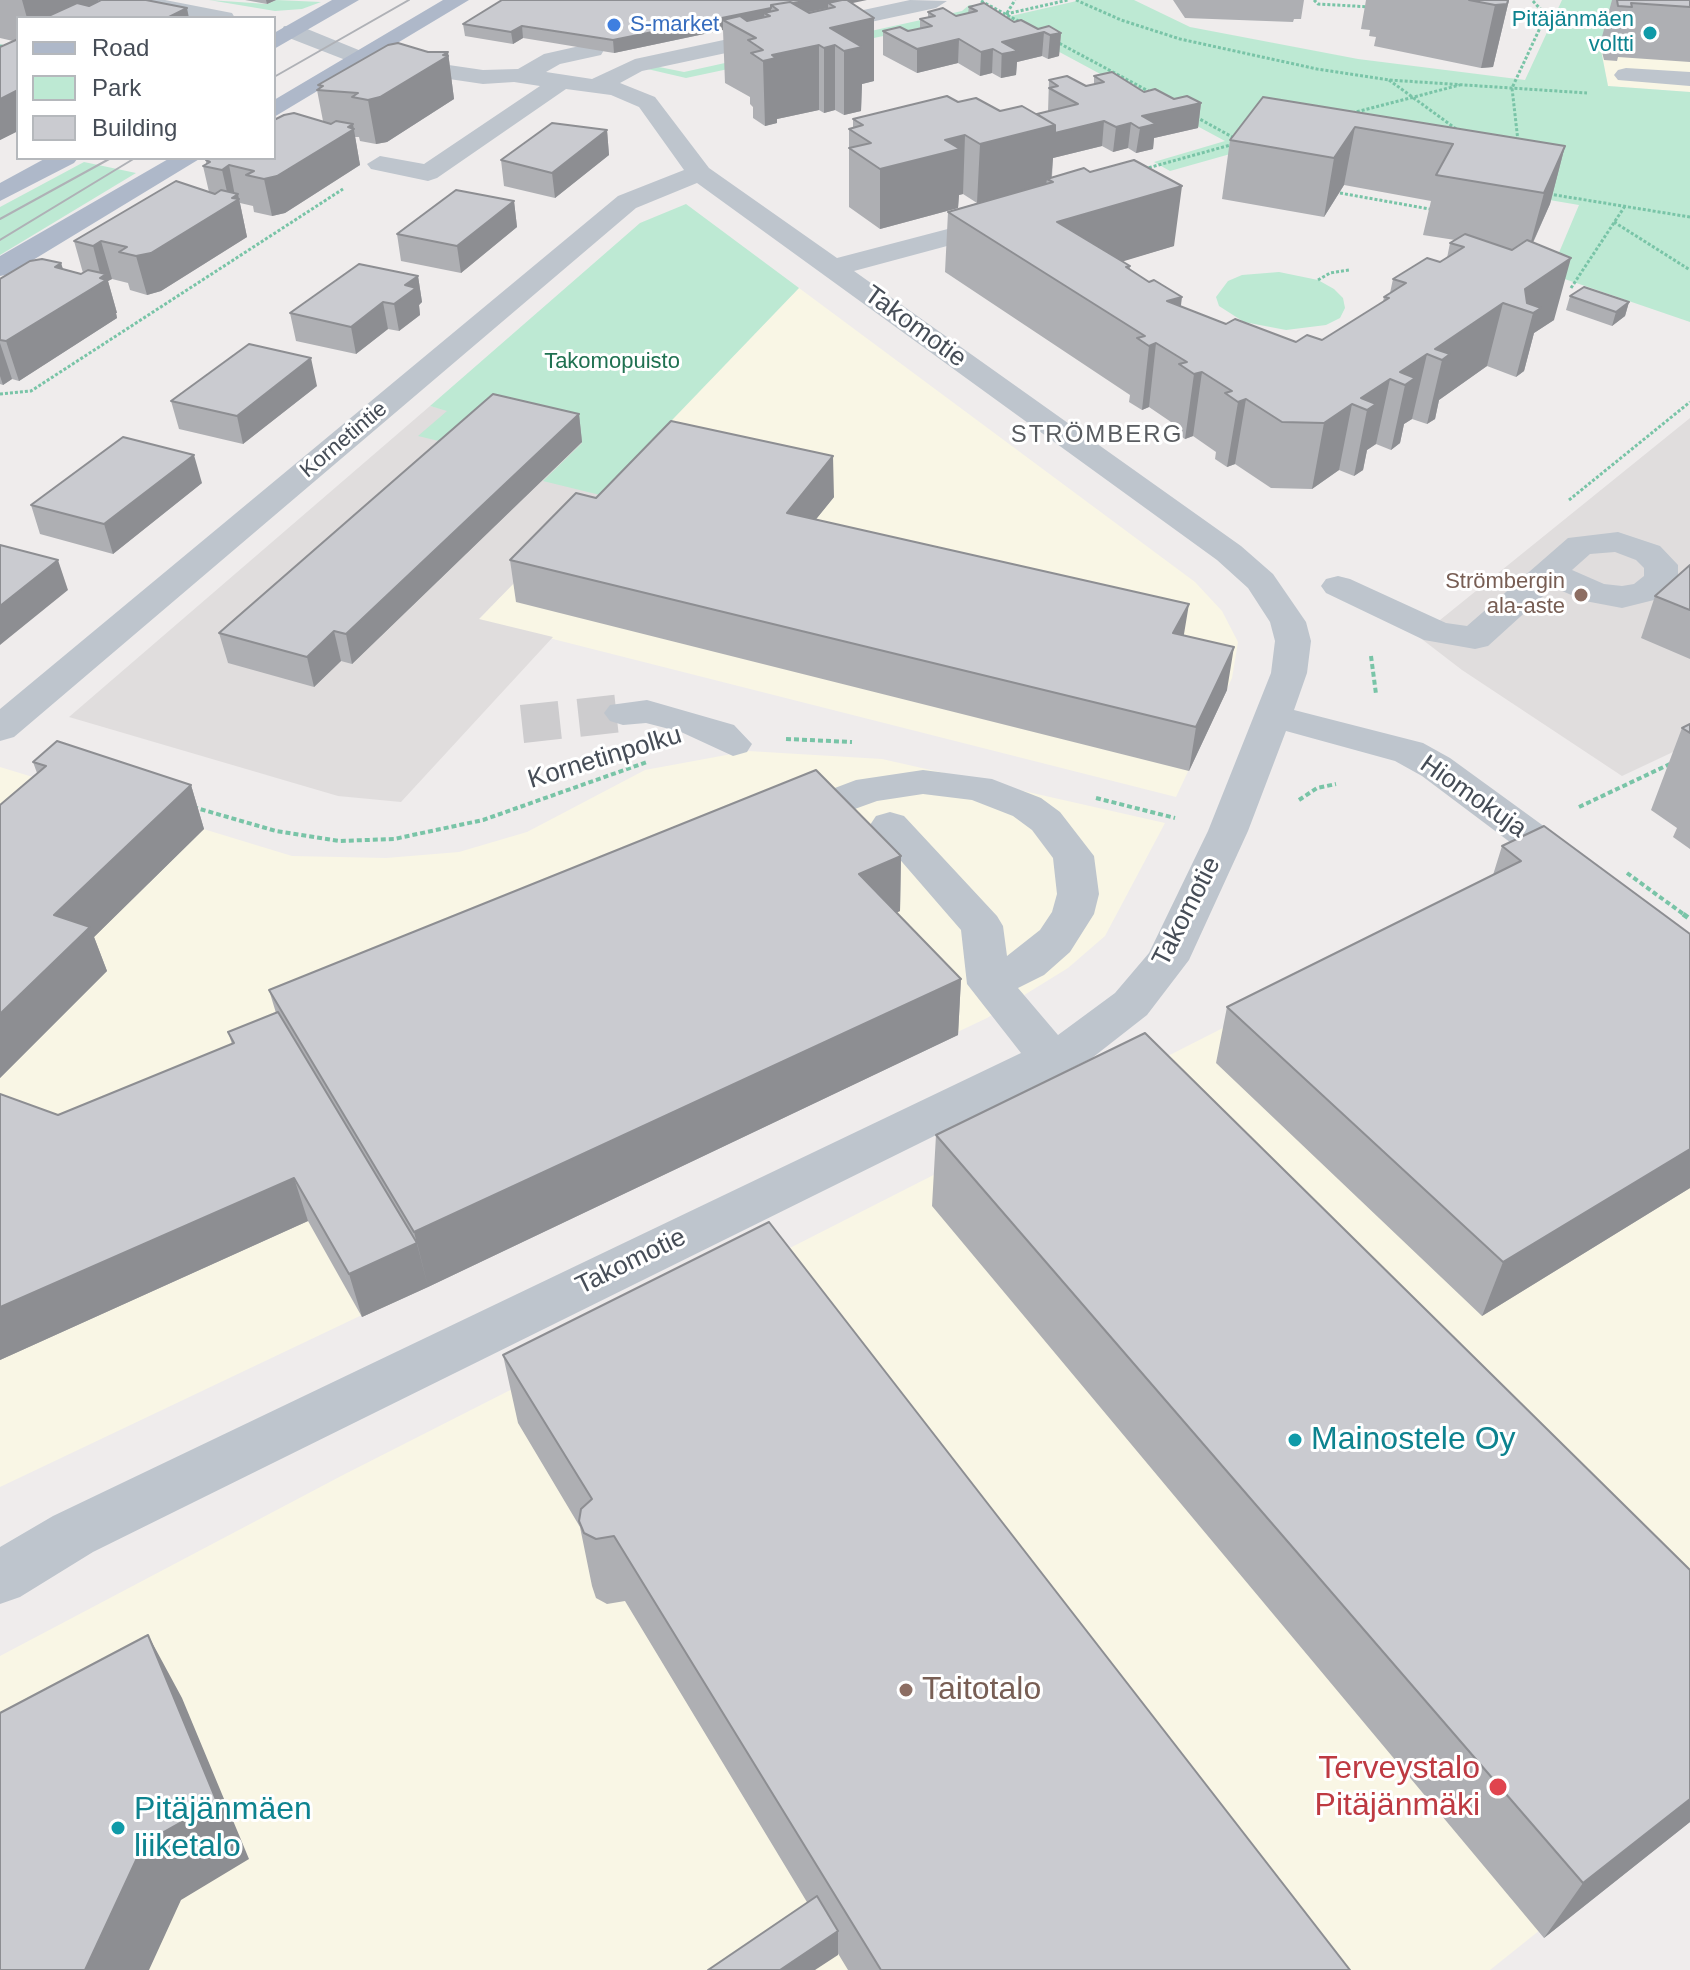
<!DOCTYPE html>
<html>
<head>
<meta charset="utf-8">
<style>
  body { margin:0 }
  #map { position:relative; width:1690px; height:1970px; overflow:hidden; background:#efecec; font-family:Helvetica,sans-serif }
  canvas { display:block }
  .legend { position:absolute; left:16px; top:16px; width:260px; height:144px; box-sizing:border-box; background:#fff; border:2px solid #b5b8bc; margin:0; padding:10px 14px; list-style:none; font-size:24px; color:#464d57 }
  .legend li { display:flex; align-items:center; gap:16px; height:40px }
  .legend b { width:40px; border:2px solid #b5b8bc }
</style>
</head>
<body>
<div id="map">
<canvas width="1690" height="1970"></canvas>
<ul class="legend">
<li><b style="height:10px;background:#aeb8c9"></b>Road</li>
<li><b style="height:22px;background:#bde9d3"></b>Park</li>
<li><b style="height:22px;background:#cacbd0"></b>Building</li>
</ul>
</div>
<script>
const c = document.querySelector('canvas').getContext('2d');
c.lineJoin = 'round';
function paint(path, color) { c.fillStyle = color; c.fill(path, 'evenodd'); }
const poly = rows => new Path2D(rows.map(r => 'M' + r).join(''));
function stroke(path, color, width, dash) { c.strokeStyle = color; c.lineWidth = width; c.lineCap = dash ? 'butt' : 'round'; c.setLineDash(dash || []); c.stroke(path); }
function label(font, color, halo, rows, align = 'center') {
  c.font = font + ' Helvetica,sans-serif'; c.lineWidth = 6; c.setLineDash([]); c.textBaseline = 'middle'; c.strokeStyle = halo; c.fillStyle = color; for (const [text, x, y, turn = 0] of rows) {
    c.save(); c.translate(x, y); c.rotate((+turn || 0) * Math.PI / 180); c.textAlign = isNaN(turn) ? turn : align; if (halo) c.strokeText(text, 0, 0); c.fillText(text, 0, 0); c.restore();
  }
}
paint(poly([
  [1690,18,1690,92,1608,86,1600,44],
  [799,288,1195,582,1222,611,1238,642,1232,678,1176,797,478,620],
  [748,751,882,759,1165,823,1105,936,1068,968,987,1018,0,1487,0,767,292,856,386,858,459,852,527,832,645,770],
  [1528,873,1690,995,1690,1810,1490,1970,0,1970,0,1656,343,1475]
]), '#f9f6e5');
paint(poly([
  [430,406,639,455,479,619,553,637,401,802,338,796,69,717],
  [1690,418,1690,744,1622,776,1462,670,1419,637]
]), '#e0dddd');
paint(poly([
  [209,0,267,4,276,0,321,2,302,9,275,11],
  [1081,0,1134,0,1190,27,1358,59,1525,80,1562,0,1690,0,1600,45,1608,86,1690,92,1690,322,1550,274,1579,205,1248,149,1170,171,1154,162,1225,141,998,19],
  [969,5,978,6,982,15,686,78,643,68,654,66,684,72,962,11],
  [84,162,136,173,0,255,0,207],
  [686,204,799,288,600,495,543,481,582,443,468,448,418,436,447,411,430,406,640,223],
  [1279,272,1318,280,1334,289,1343,298,1345,308,1340,318,1326,325,1286,330,1244,322,1219,306,1216,297,1228,281,1242,275]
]), '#bde9d3');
stroke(poly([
  [522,724,623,713]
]), '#cdccce', 38, [38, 19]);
stroke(poly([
  [1076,0,1121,20,1180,39,1317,69,1389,80,1587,93],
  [1314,0,1318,4,1371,7],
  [981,1,1022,23],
  [1007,13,1015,0],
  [1006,14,1068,0],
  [1055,41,1152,93],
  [0,46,18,47],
  [1389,80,1459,131],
  [1352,113,1460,85],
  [1196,117,1236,139],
  [1518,141,1512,88,1546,15,1532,0],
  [1144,169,1234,144],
  [1340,193,1435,210],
  [1549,194,1690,217],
  [1614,222,1690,270],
  [1318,280,1330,273,1349,270],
  [1571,288,1625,206],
  [0,394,31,391,343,189],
  [1569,500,1690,402]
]), '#79c4a7', 3, [3, 2]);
stroke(poly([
  [1371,656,1376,694],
  [786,739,852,742],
  [1096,798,1175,818],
  [1299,800,1317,788,1336,784],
  [193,807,276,831,339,841,394,839,483,820,647,762],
  [1579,807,1672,763],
  [1627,873,1686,916]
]), '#79c4a7', 4, [5, 3]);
stroke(poly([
  [1683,914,1690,919]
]), '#79c4a7', 5, [6, 4]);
paint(poly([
  [120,0,165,0,232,13,235,18,190,18,123,5,120,0],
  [910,0,947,1,936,8,642,71,620,83,655,97,709,168,837,258,1005,214,1014,216,1018,222,1014,228,854,271,1241,546,1273,574,1306,622,1311,641,1307,673,1294,710,1423,743,1450,758,1589,859,1595,869,1589,879,1574,883,1559,879,1422,776,1395,761,1286,731,1248,831,1189,960,1147,1015,1092,1058,93,1552,20,1597,0,1604,0,1547,53,1516,1021,1053,967,984,961,930,870,825,876,816,890,812,904,816,997,916,1003,926,1007,956,1040,930,1052,912,1057,894,1053,858,1032,830,1013,816,972,800,923,794,877,801,788,833,774,829,768,820,774,811,856,780,923,770,992,779,1041,798,1060,812,1094,856,1099,894,1094,914,1070,952,1044,975,1018,988,1058,1035,1115,993,1149,953,1208,831,1271,673,1275,641,1270,622,1248,588,1217,560,697,183,636,208,14,737,0,741,0,709,618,196,684,170,639,107,611,95,566,89,437,178,428,181,371,169,367,164,380,156,424,164,540,86,514,82,483,84,361,66,284,36,281,31,284,26,300,26,366,53,483,70,518,69,544,54,593,43,601,45,604,50,601,55,560,64,546,72,592,79,635,59,910,0],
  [1626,68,1690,72,1690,86,1618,80,1614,75,1618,70,1626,68],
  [1618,532,1660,546,1678,565,1678,579,1658,599,1622,608,1585,601,1553,587,1488,646,1475,649,1424,640,1326,593,1321,586,1326,579,1338,576,1350,579,1446,623,1467,626,1568,538,1618,532],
  [1615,552,1636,560,1644,568,1644,576,1634,584,1622,586,1604,584,1572,570,1590,554,1615,552],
  [647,700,734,725,752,744,747,752,733,756,681,732,646,723,623,725,610,721,604,713,610,705,647,700]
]), '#bec5cd');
paint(poly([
  [332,0,359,0,274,49,274,33,332,0],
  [443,0,469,0,274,117,274,100,443,0],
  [46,158,78,158,74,163,0,201,0,183,46,158],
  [170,158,201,158,10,274,0,276,0,256,170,158]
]), '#aeb8c9');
stroke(poly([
  [274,77,409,0],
  [0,219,111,158],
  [0,240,135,158]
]), '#afb1b6', 2);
paint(poly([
  [0,0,98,0,98,1,189,18,18,18,18,131,0,140,0,47,13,41,0,38],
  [245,0,276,0,267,4],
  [502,0,852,3,874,81,862,84,861,111,844,115,835,110,824,113,819,110,777,119,777,123,765,126,753,118,753,107,750,104,750,97,725,83,723,30,614,53,523,38,513,44,465,36,463,24],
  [1173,0,1304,0,1301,19,1294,19,1293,22,1185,18],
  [1366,0,1509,0,1493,67,1481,68,1374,46,1376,37,1369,36,1370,30,1361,29],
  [1612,0,1690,0,1690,62,1618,57,1617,61,1604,60,1600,44],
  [969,7,1038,29,1061,33,1059,56,1048,59,1042,56,1017,62,1016,75,1001,78,992,73,980,76,958,63,917,73,883,55,883,31,908,31,920,29,920,19,928,18,928,12,956,16,968,13],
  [428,52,448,52,454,99,387,142,376,144,360,141,359,137,355,137,360,165,285,213,272,216,254,212,253,206,240,203,247,237,161,291,147,295,130,290,128,283,112,279,108,281,117,313,116,313,117,318,19,381,12,379,3,385,0,384,0,279,61,263,63,269,81,274,83,273,74,241,209,192,203,166,206,164,206,160,323,121,317,90,319,88,318,85],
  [1094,76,1144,92,1174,99,1201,103,1198,128,1154,138,1153,149,1136,153,1128,148,1113,152,1102,146,1053,158,1052,177,1174,246,1122,261,1130,266,1130,270,1181,307,1226,324,1296,342,1322,340,1383,302,1384,297,1390,293,1393,279,1440,262,1447,258,1450,243,1455,240,1423,235,1431,201,1344,185,1324,217,1222,199,1230,140,1263,97,1565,146,1550,204,1533,243,1554,320,1534,333,1524,371,1516,377,1487,366,1439,400,1435,419,1427,424,1412,419,1404,424,1400,443,1391,450,1376,444,1367,450,1363,470,1354,476,1339,470,1312,489,1271,488,1235,464,1227,467,1215,459,1216,452,1193,436,1185,439,1170,429,1171,422,1149,407,1142,410,1129,402,1130,395,945,272,948,212,977,203,963,194,959,195,958,208,880,229,849,207,849,129,853,128,853,119,958,102,1000,111,1037,114,1048,112,1049,80,1086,86,1094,84],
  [607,130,609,155,555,198,504,186,501,160],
  [514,201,517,227,461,273,401,261,397,234],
  [418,276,422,302,419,305,420,315,399,331,388,329,356,354,296,341,290,313],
  [1570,296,1629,302,1625,316,1612,326,1566,310],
  [317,386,243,444,179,429,171,401],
  [579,414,582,442,352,664,341,661,314,687,228,663,219,633],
  [202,483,113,554,40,534,31,505],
  [834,497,816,519,1184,635,1227,690,1189,771,516,602,510,560,596,498],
  [1690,565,1690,659,1641,638,1655,596],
  [1690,724,1690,849,1673,837,1677,828,1651,810,1682,728],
  [33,762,191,785,204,829,94,937,107,971,0,1078,0,805,37,773],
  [1502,846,1690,934,1690,1188,1482,1316,1216,1063,1227,1007,1493,875],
  [901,856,900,911,896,913,961,979,958,1035,428,1287,362,1317,308,1221,0,1360,0,1094,58,1115,232,1044,228,1032,276,1013,269,990],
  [936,1135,1690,1822,1544,1938,932,1206],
  [503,1355,1350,1970,848,1970,625,1601,607,1604,596,1598,592,1586,580,1527,518,1423]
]), '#aeafb3');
paint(poly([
  [22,0,98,0,102,15,95,18,27,18],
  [266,0,276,0,267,4],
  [810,0,867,0,834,7,828,3,828,8,779,18,778,10,774,7],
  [1509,0,1493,67,1481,68,1495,5],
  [187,8,189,18,167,18],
  [771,8,771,20,770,16,764,13,765,21,723,20,723,30,614,53,613,40],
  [874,18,874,81,862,84,861,111,844,115,844,51,835,45,835,110,824,113,824,48,830,28],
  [522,26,523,38,513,44,511,32],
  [1044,32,1042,56,1017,62,1016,75,1001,78,1002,42],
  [1061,33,1059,56,1048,59,1050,35],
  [959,39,958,63,917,73,917,49],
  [819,45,819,110,777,119,777,123,765,126,763,61,772,55],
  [993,49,992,73,980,76,981,52],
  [448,52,454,99,387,142,376,144,368,100],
  [18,90,18,131,0,140,0,99],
  [1201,103,1198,128,1154,138,1153,149,1136,153,1142,116],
  [1104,121,1102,146,1053,158,1051,181,1047,179,1046,185,977,203,980,144,1055,125],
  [1131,123,1128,148,1113,152,1116,127],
  [353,124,360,165,285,213,272,216,264,179],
  [1355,127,1344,185,1324,217,1334,158],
  [607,130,609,155,555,198,552,173],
  [965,135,963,194,959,195,958,208,880,229,880,169,945,140],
  [1565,146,1550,204,1528,253,1544,193],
  [229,165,235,196,238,194,247,237,161,291,147,295,136,256,230,205,222,170],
  [1182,186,1174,246,1058,281,1057,222],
  [514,201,517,227,461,273,457,246],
  [101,241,112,279,108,281,117,313,116,313,117,318,19,381,6,341,55,267,61,263,72,300,101,277,93,246],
  [1571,258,1554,320,1534,333,1524,371,1516,377,1533,313,1520,308,1525,289],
  [418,276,422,302,419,305,420,315,399,331,394,304,405,285],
  [1182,297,1175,354,1167,301],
  [383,302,388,329,356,354,351,327],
  [1629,302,1625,316,1612,326,1616,312],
  [1503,303,1487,366,1439,400,1435,419,1427,424,1442,360,1435,349],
  [0,343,12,379,3,385,0,376],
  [1156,343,1149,407,1142,410,1149,346],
  [1427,354,1412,419,1404,424,1400,443,1391,450,1405,385,1400,372],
  [311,358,317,386,243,444,237,416],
  [1202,372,1193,436,1185,439,1194,374],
  [1390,379,1376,444,1367,450,1363,470,1354,476,1367,410,1361,398],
  [1246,399,1235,464,1227,467,1238,402],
  [1352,404,1339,470,1312,489,1324,423],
  [579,414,582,442,352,664,346,634],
  [194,455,202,483,113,554,104,524],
  [833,456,834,497,788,554,787,513],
  [58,560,68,590,0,645,0,606],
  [1189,604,1182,646,1173,633],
  [334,631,341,661,314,687,307,657],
  [1234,647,1227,690,1189,771,1196,727],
  [191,785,204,829,94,937,107,971,0,1078,0,1014,54,915],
  [901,856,900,911,858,929,859,874],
  [961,979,958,1035,428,1287,414,1232],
  [1690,1149,1690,1188,1482,1316,1503,1262],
  [294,1178,308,1221,0,1360,0,1307],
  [417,1243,428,1287,362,1317,349,1274],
  [148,1635,182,1698,249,1859,181,1900,149,1970,85,1970],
  [1690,1799,1690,1822,1544,1938,1583,1883],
  [838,1931,838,1955,815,1970,780,1970]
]), '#8d8e92');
const building = poly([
  [101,0,146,0,187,8,167,18,44,18,77,3,89,6,101,0],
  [502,0,810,0,793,3,790,2,771,5,771,8,613,40,522,26,511,32,463,24,502,0],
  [842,0,847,0,874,18,830,28,862,47,844,51,835,45,824,48,819,45,772,55,776,58,763,61,751,53,763,50,748,40,756,38,723,20,740,16,747,21,770,16,764,13,778,10,771,5,790,2,809,13,835,7,828,3,842,0],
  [1469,0,1508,0,1507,4,1495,5,1469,0],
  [1617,0,1690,0,1690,7,1631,3,1632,7,1618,6,1617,0],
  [984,3,1014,22,1021,20,1038,29,1049,26,1061,33,1050,35,1044,32,1002,42,1018,51,1002,54,993,49,981,52,959,39,917,49,883,31,900,27,908,31,932,26,920,19,935,16,928,12,943,8,956,16,977,11,969,7,984,3],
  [18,39,18,90,0,99,0,47,18,39],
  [398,43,428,52,448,52,443,55,448,56,380,97,368,100,352,97,358,93,317,90,323,86,318,85,388,45,398,43],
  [1112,72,1144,92,1155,89,1174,99,1187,96,1201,103,1142,116,1156,124,1139,128,1131,123,1116,127,1104,121,1055,133,1055,125,1037,114,1078,104,1049,88,1058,86,1049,80,1067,76,1086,86,1104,82,1094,76,1112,72],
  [947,96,958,102,976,98,1000,111,1022,106,1055,125,980,144,965,135,945,140,960,149,880,169,849,148,871,143,849,129,863,125,853,119,947,96],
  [1263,97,1565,146,1544,193,1436,175,1453,144,1355,127,1334,158,1230,140,1263,97],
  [294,113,331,124,336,121,353,124,348,127,354,129,277,176,264,179,246,175,254,171,229,165,222,170,203,166,210,162,206,160,210,158,274,158,274,120,284,115,294,113],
  [552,123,607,130,552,173,501,160,552,123],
  [1134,160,1182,186,1057,222,1130,266,1126,267,1149,282,1154,280,1182,297,1167,301,1226,324,1235,319,1296,342,1307,335,1322,340,1389,298,1384,297,1406,283,1393,279,1427,258,1440,262,1464,247,1450,243,1465,234,1512,250,1527,240,1571,258,1525,289,1527,303,1541,308,1533,313,1503,303,1435,349,1450,354,1442,360,1427,354,1400,372,1415,378,1405,385,1390,379,1361,398,1376,404,1367,410,1352,404,1324,423,1282,422,1246,399,1238,402,1225,393,1232,391,1202,372,1194,374,1179,364,1187,362,1156,343,1149,346,1137,338,1145,336,948,212,1053,182,1047,179,1084,168,1090,172,1134,160],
  [176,181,215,194,221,190,238,194,232,198,239,199,151,253,136,256,119,252,127,247,101,241,93,246,74,241,176,181],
  [456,190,514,201,457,246,397,234,456,190],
  [42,259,61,263,55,267,81,274,88,270,106,274,100,278,106,280,6,341,0,340,0,279,30,261,42,259],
  [359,264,418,276,405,285,416,288,394,304,383,302,351,327,290,313,359,264],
  [1584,287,1629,302,1616,312,1570,296,1584,287],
  [249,344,311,358,237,416,171,401,249,344],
  [493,394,579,414,346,634,334,631,307,657,219,633,493,394],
  [671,421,833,456,787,513,1189,604,1173,633,1234,647,1196,727,510,560,576,493,596,498,671,421],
  [123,437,194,455,104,524,31,505,123,437],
  [0,545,58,560,0,606,0,545],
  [1690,565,1690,610,1655,596,1690,565],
  [1690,724,1690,733,1682,728,1690,724],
  [57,741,191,785,54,915,90,927,0,1014,0,805,46,766,33,762,57,741],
  [816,770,901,856,859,874,961,979,414,1232,269,990,816,770],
  [1544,826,1690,934,1690,1149,1503,1262,1227,1007,1521,861,1502,846,1544,826],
  [278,1012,417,1243,349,1274,294,1178,0,1307,0,1094,58,1115,234,1043,228,1032,278,1012],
  [1145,1033,1690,1570,1690,1799,1583,1883,936,1135,1145,1033],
  [769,1222,1350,1970,881,1970,614,1536,596,1539,584,1533,579,1521,581,1509,592,1499,503,1355,769,1222],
  [148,1635,217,1802,144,1843,85,1970,0,1970,0,1713,148,1635],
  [817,1896,838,1931,780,1970,708,1970,817,1896]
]);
paint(building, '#cacbd0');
stroke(building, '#8d8e92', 2);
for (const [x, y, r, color] of [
  [614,25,8,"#3f7fe0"],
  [1650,33,8,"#0f9aa8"],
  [1581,595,8,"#8d6e63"],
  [1295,1440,8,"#0f9aa8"],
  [906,1690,8,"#8d6e63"],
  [1498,1787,10,"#e0444e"],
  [118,1828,8,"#0f9aa8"]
]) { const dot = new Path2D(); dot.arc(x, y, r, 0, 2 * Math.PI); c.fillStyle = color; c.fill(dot); stroke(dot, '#fff', 3); }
label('22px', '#0d838f', '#fff', [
  ["Pitäjänmäen",1634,20],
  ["voltti",1634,45]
], 'right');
label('22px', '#366cbe', '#fff', [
  ["S-market",630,25]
], 'left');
label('22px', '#1f7151', '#fff', [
  ["Takomopuisto",612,362]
]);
label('22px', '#464d57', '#fff', [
  ["Kornetintie",344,440,-40]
]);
label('22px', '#785e54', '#fff', [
  ["Strömbergin",1565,582],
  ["ala-aste",1565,607]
], 'right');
c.letterSpacing = '2px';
label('24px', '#595c60', '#fff', [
  ["STRÖMBERG",1097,435]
]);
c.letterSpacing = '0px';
label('26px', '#464d57', '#fff', [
  ["Takomotie",915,327,36],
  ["Kornetinpolku",605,758,-17],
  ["Hiomokuja",1473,797,35],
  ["Takomotie",1187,912,-63],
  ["Takomotie",631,1262,-26]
]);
label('32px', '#0d838f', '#fff', [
  ["Mainostele Oy",1311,1440],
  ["Pitäjänmäen",134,1810],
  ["liiketalo",134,1847]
], 'left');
label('32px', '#785e54', '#fff', [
  ["Taitotalo",922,1690]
], 'left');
label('32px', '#be3a42', '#fff', [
  ["Terveystalo",1480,1769],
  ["Pitäjänmäki",1480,1806]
], 'right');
</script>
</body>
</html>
